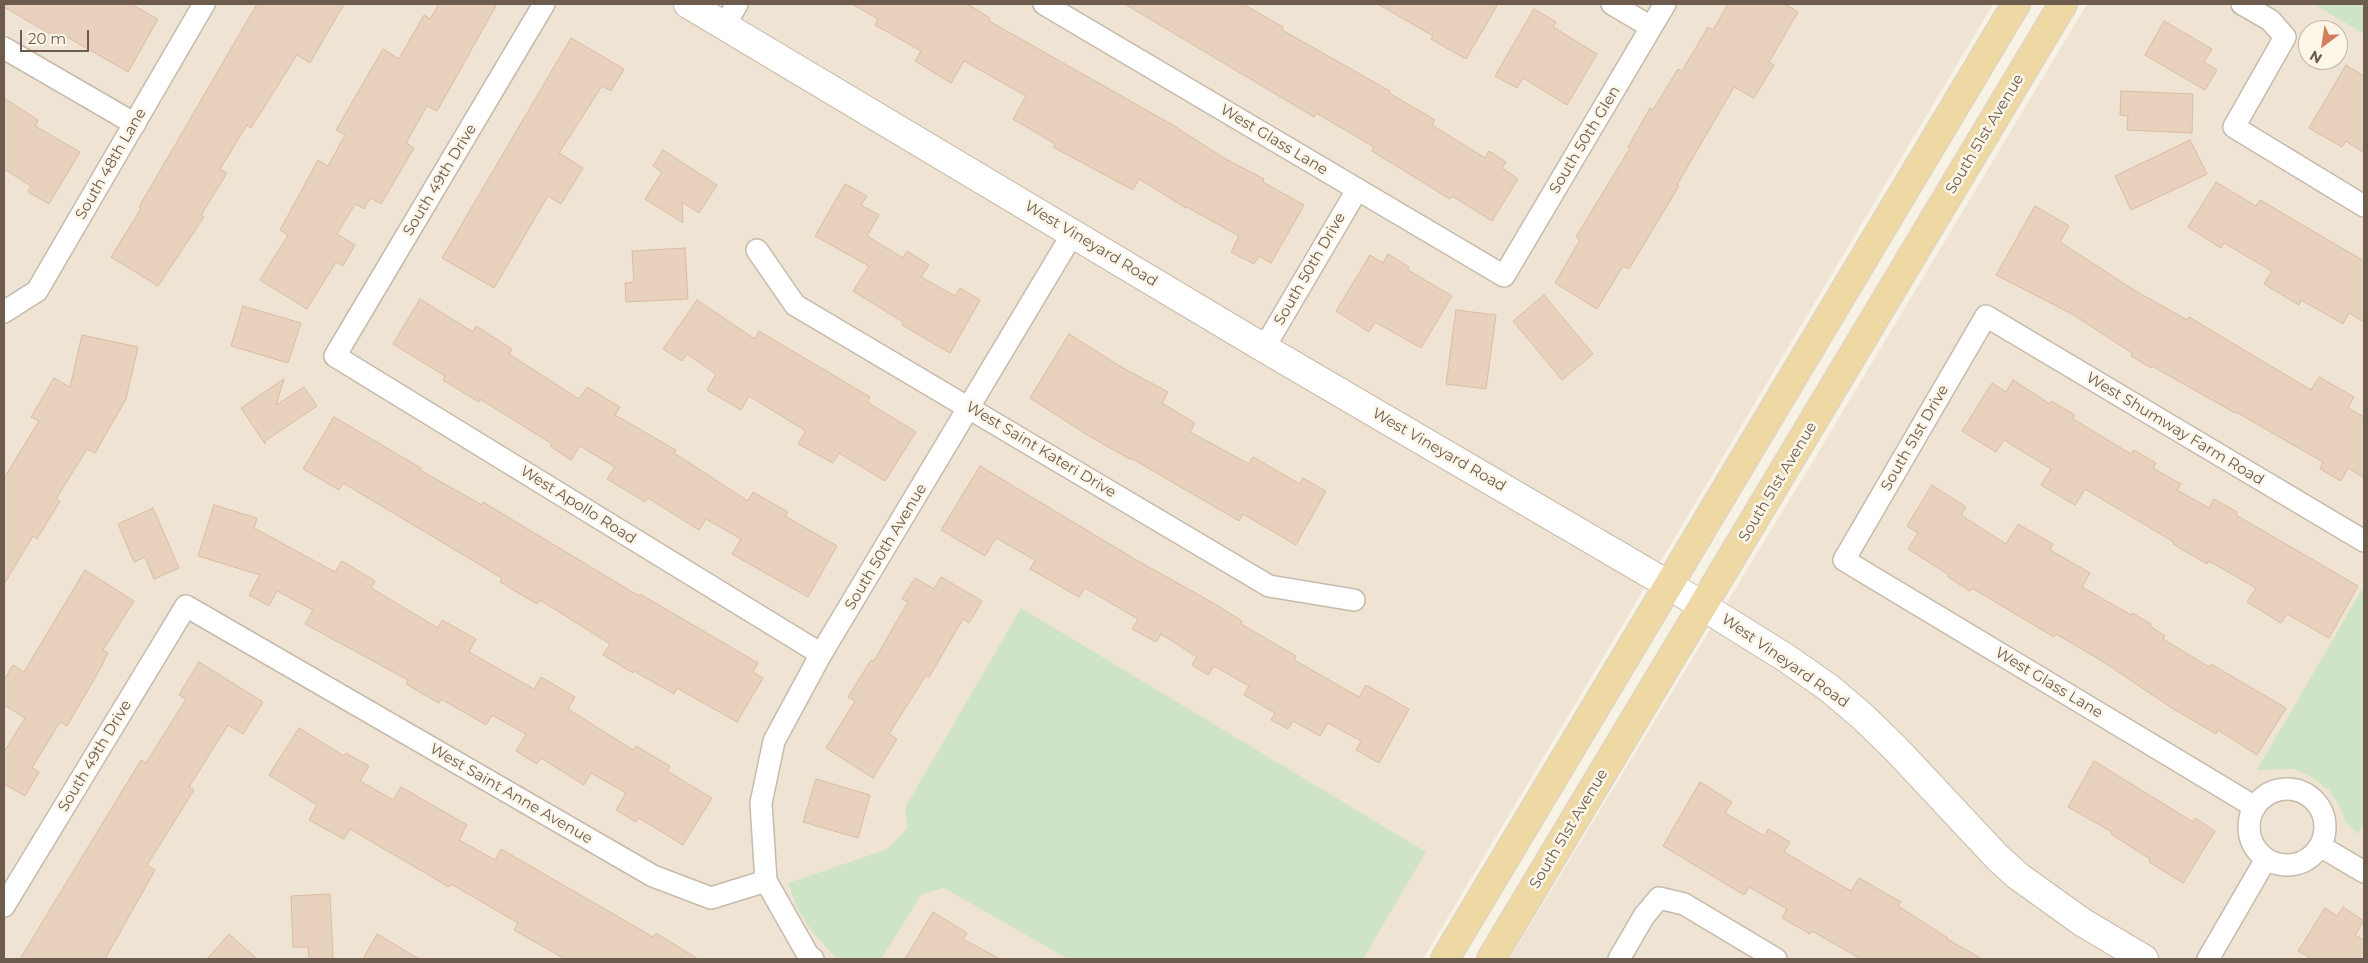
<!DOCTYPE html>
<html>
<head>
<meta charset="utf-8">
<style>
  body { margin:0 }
  #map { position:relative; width:2368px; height:963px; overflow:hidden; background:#f8f2e4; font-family:Montserrat,sans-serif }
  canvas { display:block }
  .frame { position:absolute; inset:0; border:5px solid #6d5b4d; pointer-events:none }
  .north { position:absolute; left:2298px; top:20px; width:50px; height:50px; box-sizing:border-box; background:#fcf6e9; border:1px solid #c3b8ab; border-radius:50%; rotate:211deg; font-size:14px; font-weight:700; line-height:20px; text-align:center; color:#6d5b4d }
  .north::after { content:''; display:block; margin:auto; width:18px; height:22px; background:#d17e5a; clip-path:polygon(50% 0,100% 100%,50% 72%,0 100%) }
  .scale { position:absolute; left:20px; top:30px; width:69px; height:22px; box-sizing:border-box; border:2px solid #6d5b4d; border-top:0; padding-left:6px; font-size:15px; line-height:18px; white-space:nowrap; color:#6d5b4d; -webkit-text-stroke:4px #fcf6e9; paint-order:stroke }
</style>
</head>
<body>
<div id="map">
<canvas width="2368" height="963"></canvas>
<div class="frame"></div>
<div class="north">N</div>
<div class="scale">20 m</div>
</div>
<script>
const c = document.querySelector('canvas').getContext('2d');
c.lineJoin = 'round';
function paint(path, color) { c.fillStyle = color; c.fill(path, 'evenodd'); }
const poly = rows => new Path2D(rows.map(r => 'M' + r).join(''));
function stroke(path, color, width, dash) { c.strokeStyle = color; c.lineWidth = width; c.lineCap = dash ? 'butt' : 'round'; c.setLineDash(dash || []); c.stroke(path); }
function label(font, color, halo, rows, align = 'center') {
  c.font = font + ' Montserrat,sans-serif'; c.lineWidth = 5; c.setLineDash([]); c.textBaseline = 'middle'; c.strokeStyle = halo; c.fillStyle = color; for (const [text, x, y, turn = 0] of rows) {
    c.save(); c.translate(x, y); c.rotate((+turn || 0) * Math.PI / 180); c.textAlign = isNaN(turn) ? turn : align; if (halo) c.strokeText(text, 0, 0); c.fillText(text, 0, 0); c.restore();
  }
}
paint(poly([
  [4,4,1993,4,1423,959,4,959],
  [2087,4,2313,4,2364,34,2364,959,1509,959,1809,468],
  [2308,30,2338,30,2338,60,2308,60]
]), '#efe4d3');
paint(poly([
  [2313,4,2364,4,2364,34],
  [2364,586,2364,824,2358,834,2346,823,2339,805,2329,790,2310,776,2295,769,2257,770],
  [1021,608,1426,852,1363,959,1068,959,944,888,922,894,881,959,838,959,835,957,813,933,796,906,788,883,888,849,907,828,905,808]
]), '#cfe4c5');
const building = poly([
  [4,4,131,4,158,19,128,72,67,37,64,42,4,7,4,4],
  [257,4,344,4,310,63,297,55,251,128,247,125,220,169,227,173,201,215,204,217,158,286,111,257,141,209,139,207,257,4],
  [439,4,497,4,437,111,427,106,406,143,414,148,381,204,370,198,364,209,355,204,337,234,355,245,343,266,336,262,307,309,260,280,288,235,280,230,318,160,328,166,345,135,336,130,383,49,399,59,424,15,430,19,439,4],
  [852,4,967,4,990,18,989,21,1171,124,1224,158,1264,179,1263,182,1304,205,1271,263,1259,256,1254,264,1231,252,1239,236,1187,207,1186,208,1139,179,1133,190,1053,147,1055,144,1013,119,1026,96,964,61,951,83,915,61,921,51,875,25,878,19,852,4],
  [1125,4,1243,4,1283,27,1282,30,1390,91,1389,93,1435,120,1432,125,1485,158,1489,151,1506,162,1502,168,1518,179,1492,221,1452,196,1450,199,1372,151,1374,147,1316,113,1314,117,1125,4],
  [1378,4,1498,4,1466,59,1431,39,1433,36,1378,4],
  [1728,4,1785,4,1798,12,1769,62,1774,65,1754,98,1734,87,1677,185,1679,186,1629,269,1623,266,1597,309,1555,283,1580,240,1576,237,1630,148,1628,147,1650,108,1653,110,1678,69,1682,71,1708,27,1713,30,1728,4],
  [1534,9,1556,22,1553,27,1597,54,1567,105,1523,78,1517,88,1495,76,1534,9],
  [2164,21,2212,49,2204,62,2217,70,2205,90,2145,55,2164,21],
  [571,38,624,69,611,91,602,86,559,153,583,168,561,204,548,196,494,288,442,258,571,38],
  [2346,65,2364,76,2364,153,2346,141,2342,147,2309,128,2346,65],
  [2121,91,2193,94,2192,133,2127,130,2128,116,2120,115,2121,91],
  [4,98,38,120,35,126,80,152,49,204,28,192,31,186,4,169,4,98],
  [2190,140,2207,174,2131,210,2115,176,2190,140],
  [663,150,717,185,699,213,682,202,683,223,645,199,662,172,653,166,663,150],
  [2216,182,2256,206,2260,200,2364,261,2364,322,2349,313,2343,324,2301,300,2299,305,2264,284,2272,271,2224,243,2221,248,2188,227,2216,182],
  [845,184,867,196,861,205,879,215,867,236,903,258,907,251,929,265,921,277,955,296,960,288,980,300,950,353,902,325,903,322,853,291,869,266,815,236,845,184],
  [2035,206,2069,226,2060,242,2134,290,2187,320,2189,317,2311,390,2319,377,2354,397,2348,408,2364,417,2364,478,2348,468,2341,481,2320,469,2323,462,2236,412,2235,413,2152,366,2151,368,2131,356,2132,353,2072,314,1996,275,2035,206],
  [685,248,688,299,626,302,625,283,634,282,632,251,685,248],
  [1388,254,1409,267,1408,270,1452,296,1421,348,1375,322,1369,332,1336,311,1370,255,1383,263,1388,254],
  [1544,295,1593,354,1562,380,1513,321,1544,295],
  [420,299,473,332,476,326,512,349,509,354,579,399,587,387,620,407,615,415,676,450,674,453,748,501,753,492,788,512,785,516,837,546,808,597,732,554,741,539,706,519,699,530,648,498,645,502,607,479,615,467,580,446,571,460,550,446,552,444,480,399,479,402,443,380,445,376,393,344,420,299],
  [697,300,755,339,759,331,870,397,867,402,916,432,885,481,839,453,833,463,798,444,806,431,749,396,741,410,707,390,716,374,687,354,682,361,663,349,697,300],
  [243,306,301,323,288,363,231,346,243,306],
  [1456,310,1496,315,1486,389,1446,384,1456,310],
  [1069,334,1123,368,1168,392,1162,403,1195,423,1190,432,1249,464,1253,457,1300,484,1303,478,1326,491,1296,545,1243,514,1239,521,1131,458,1130,459,1089,436,1030,398,1069,334],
  [82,335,138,347,126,399,95,453,87,449,56,499,60,501,37,539,33,536,4,584,4,478,39,421,31,417,54,378,70,387,82,335],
  [284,379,276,405,304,387,317,406,265,441,265,444,241,408,284,379],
  [2013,380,2050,404,2051,401,2075,415,2073,419,2131,454,2134,450,2156,463,2153,468,2181,484,2177,490,2209,508,2214,499,2237,512,2236,515,2358,586,2329,638,2287,614,2281,623,2247,602,2256,588,2209,561,2207,564,2173,544,2174,542,2085,489,2075,505,2041,485,2051,469,2004,440,1996,452,1962,431,1992,383,2006,392,2013,380],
  [334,417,421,468,420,470,482,505,483,502,639,596,640,594,758,663,753,672,763,678,737,722,677,688,674,694,634,671,633,673,603,655,610,644,540,600,537,604,500,582,502,578,343,483,339,490,303,469,334,417],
  [980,466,1138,561,1215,604,1242,621,1241,624,1296,656,1294,660,1359,697,1366,685,1409,709,1379,763,1356,750,1361,741,1328,723,1320,736,1293,721,1288,729,1271,720,1275,713,1244,695,1249,686,1214,666,1208,675,1192,665,1197,657,1161,634,1156,642,1132,629,1138,619,1085,588,1079,597,1030,569,1035,560,996,538,985,556,941,530,980,466],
  [1932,485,1966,507,1961,515,2006,544,2018,524,2053,544,2050,550,2090,573,2082,587,2131,615,2132,613,2151,624,2150,626,2165,636,2163,639,2209,667,2211,664,2286,708,2257,755,2218,730,2216,734,2172,708,2102,661,2056,634,2054,637,1972,588,1970,591,1948,577,1949,575,1908,549,1918,533,1907,526,1932,485],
  [214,505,257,518,254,528,335,572,342,561,375,581,371,588,438,628,442,620,476,639,469,652,534,689,541,677,575,697,568,709,633,750,636,746,670,766,667,771,712,798,683,845,639,818,636,822,616,810,626,793,591,773,584,785,541,758,537,764,516,751,526,734,492,715,486,725,441,699,439,703,406,684,408,680,305,624,313,610,277,591,269,606,249,595,260,575,198,556,214,505],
  [153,508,179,568,154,579,145,557,134,562,118,524,153,508],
  [85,570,134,601,103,650,108,653,100,669,67,726,60,722,32,768,39,772,25,796,4,784,4,752,25,718,4,705,4,680,13,665,24,672,85,570],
  [941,577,982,601,969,623,963,619,929,677,926,675,889,734,897,739,873,778,826,748,855,701,848,697,871,660,874,661,908,602,902,599,915,578,934,589,941,577],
  [199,662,263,702,243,734,228,725,189,787,194,790,147,865,155,870,105,959,20,959,141,760,146,763,186,699,179,695,199,662],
  [299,728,344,756,346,753,369,766,360,781,393,800,401,787,467,825,459,840,495,860,501,849,653,937,656,933,698,959,565,959,514,930,518,923,451,884,449,887,350,829,344,839,309,820,317,805,269,775,299,728],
  [2094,761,2193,822,2195,818,2215,831,2183,883,2149,862,2150,859,2111,834,2112,832,2068,807,2094,761],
  [816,779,870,795,858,838,803,822,816,779],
  [1700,782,1732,802,1725,813,1765,836,1768,829,1790,842,1784,852,1851,891,1859,878,1901,902,1898,906,1948,938,1947,939,1982,959,1861,959,1812,931,1810,934,1782,918,1787,909,1749,887,1744,895,1663,846,1700,782],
  [330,894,333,959,309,959,308,947,293,947,291,896,330,894],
  [2343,907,2364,921,2355,935,2364,940,2364,959,2312,959,2298,951,2325,908,2337,916,2343,907],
  [933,912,967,933,963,939,1000,959,905,959,933,912],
  [229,934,257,959,207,959,229,934],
  [377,934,419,959,363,959,377,934]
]);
paint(building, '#e8d2bd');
stroke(building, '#dabca2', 1);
const street = poly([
  [544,4,335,356,821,654],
  [1044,4,1504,276,1665,4],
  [1612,4,1651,27],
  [2242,4,2270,20,2285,37,2234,127,2364,206],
  [725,25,737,4],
  [4,48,135,124],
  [757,250,795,305,1269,586,1354,600],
  [4,312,37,291,204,4],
  [1264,348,1357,190],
  '2249 827a38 38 0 1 1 76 0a38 38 0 1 1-76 0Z',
  [2255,807,1844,560,1986,316,2364,541],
  [2320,846,2364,872],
  [766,881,761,803,774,741,821,654,1073,233],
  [4,906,186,606,653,876,711,898,766,881,808,955,813,959],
  [1619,959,1644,916,1659,898,1684,904,1776,959],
  [2208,959,2266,859]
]);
const secondary = poly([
  [688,4,1264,348,1669,585,1786,658,1829,688,1862,716,1896,749,1998,858,2018,876,2082,922,2144,959]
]);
const primary = poly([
  [1445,959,2016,4],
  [1491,959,2063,4]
]);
stroke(street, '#c7baac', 24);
stroke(secondary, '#cabbab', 30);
stroke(primary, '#d6d1cd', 30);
stroke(street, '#fff', 21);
stroke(secondary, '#fff', 28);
stroke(primary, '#eed9a5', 28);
label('15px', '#6d5b4d', '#fcf6e9', [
  ["South 51st Avenue",1985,134,-59],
  ["West Glass Lane",1274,140,31],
  ["South 50th Glen",1585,140,-59],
  ["South 48th Lane",111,164,-60],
  ["South 49th Drive",440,180,-59],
  ["West Vineyard Road",1091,244,31],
  ["South 50th Drive",1310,269,-60],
  ["West Shumway Farm Road",2175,429,31],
  ["South 51st Drive",1915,438,-60],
  ["West Saint Kateri Drive",1041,450,31],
  ["West Vineyard Road",1439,450,30],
  ["South 51st Avenue",1778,482,-59],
  ["West Apollo Road",578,505,32],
  ["South 50th Avenue",886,547,-59],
  ["West Vineyard Road",1785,661,35],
  ["West Glass Lane",2049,683,31],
  ["South 49th Drive",95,756,-59],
  ["West Saint Anne Avenue",511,794,30],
  ["South 51st Avenue",1569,829,-59]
]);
</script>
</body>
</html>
